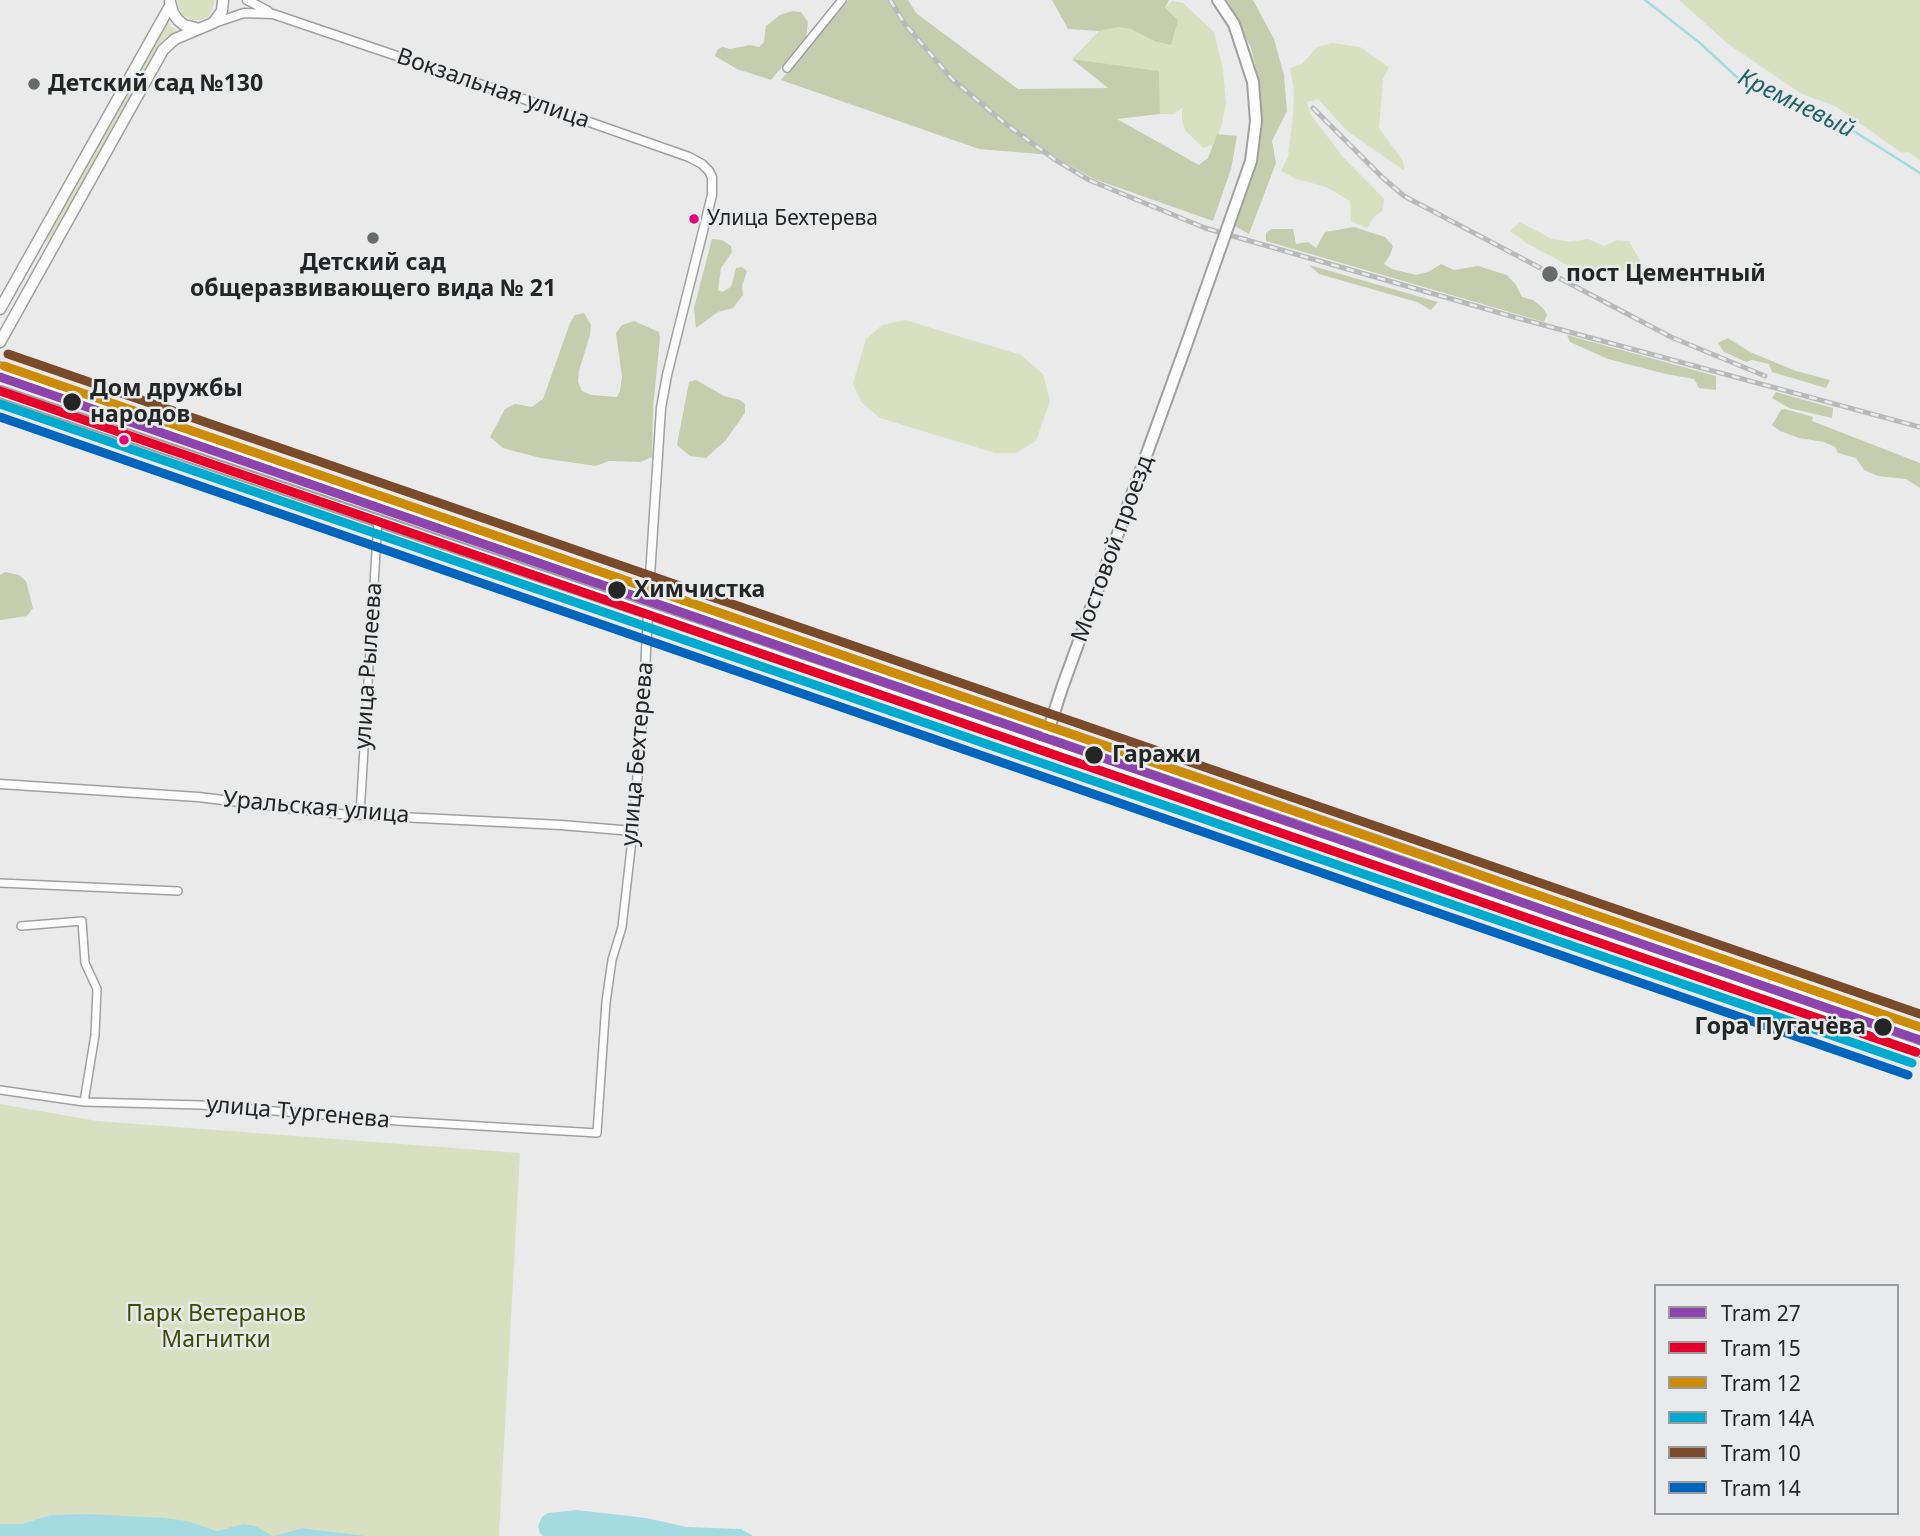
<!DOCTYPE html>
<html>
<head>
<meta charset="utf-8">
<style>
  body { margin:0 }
  #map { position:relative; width:1920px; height:1536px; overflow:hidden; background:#eaeaea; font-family:"Noto Sans",sans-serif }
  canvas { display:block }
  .legend { position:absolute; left:1654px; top:1284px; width:245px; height:231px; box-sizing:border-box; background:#e9eaeb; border:2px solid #9a9b9c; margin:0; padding:9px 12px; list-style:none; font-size:21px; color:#242525 }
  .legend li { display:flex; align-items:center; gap:14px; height:35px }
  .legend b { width:35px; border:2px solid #9a9b9c }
</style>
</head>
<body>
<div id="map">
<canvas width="1920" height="1536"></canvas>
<ul class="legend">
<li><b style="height:9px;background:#8e44ad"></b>Tram 27</li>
<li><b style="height:9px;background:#e4002b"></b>Tram 15</li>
<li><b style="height:9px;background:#cd8c07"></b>Tram 12</li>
<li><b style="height:9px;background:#00a9ce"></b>Tram 14А</li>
<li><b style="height:9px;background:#7a4b2a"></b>Tram 10</li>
<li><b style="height:9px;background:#0065bd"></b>Tram 14</li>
</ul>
</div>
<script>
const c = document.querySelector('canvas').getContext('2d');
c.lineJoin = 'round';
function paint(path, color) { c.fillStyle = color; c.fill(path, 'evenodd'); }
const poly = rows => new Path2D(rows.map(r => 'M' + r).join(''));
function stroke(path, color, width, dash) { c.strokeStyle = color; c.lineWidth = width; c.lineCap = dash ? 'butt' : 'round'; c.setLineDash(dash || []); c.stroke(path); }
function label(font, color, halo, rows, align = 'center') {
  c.font = font + ' "Noto Sans",sans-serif'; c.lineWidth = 5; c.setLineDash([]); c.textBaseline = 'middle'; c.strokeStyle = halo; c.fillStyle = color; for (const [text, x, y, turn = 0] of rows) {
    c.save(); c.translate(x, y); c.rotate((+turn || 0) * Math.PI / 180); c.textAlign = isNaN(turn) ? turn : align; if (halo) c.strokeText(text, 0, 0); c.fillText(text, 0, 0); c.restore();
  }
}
paint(poly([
  [177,0,214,0,214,4,209,16,201,20,192,20,181,14],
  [1679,0,1920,0,1920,160,1908,152,1902,153,1835,106,1802,94,1728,44],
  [1172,1,1183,3,1214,32,1223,69,1226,103,1221,128,1212,145,1203,148,1185,130,1182,120,1182,108,1174,114,1160,114,1158,71,1072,59,1099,31,1119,26,1131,29,1154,41,1165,8],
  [166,17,170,26,179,32,164,40,158,49,52,244,45,240],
  [1332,43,1360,47,1389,67,1383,79,1379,128,1403,161,1405,171,1347,131,1318,99,1307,102,1311,115,1343,157,1384,199,1383,210,1374,217,1367,228,1351,221,1350,201,1326,187,1296,179,1281,171,1288,157,1293,115,1294,91,1290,68,1302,64,1317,47],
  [1520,222,1550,238,1569,242,1588,239,1604,246,1617,240,1629,241,1643,266,1608,274,1584,274,1526,243,1510,231],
  [905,320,1021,355,1043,374,1050,401,1036,441,1016,453,995,453,880,418,862,403,853,384,866,339,882,325],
  [0,1104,97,1121,520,1153,499,1536,367,1536,303,1528,273,1536,234,1527,217,1531,202,1527,85,1514,51,1515,21,1524,0,1524]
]), '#d9e0c1');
paint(poly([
  [848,0,908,0,916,13,1018,89,1108,88,1072,59,1159,71,1160,114,1117,119,1199,165,1208,158,1217,134,1237,136,1231,169,1213,221,1094,179,1052,155,979,149,781,80],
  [1052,0,1169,0,1165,8,1178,20,1171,45,1154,41,1131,29,1119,27,1099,31,1068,29],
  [1227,0,1253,0,1274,39,1284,75,1287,111,1272,141,1276,163,1249,234,1233,225,1261,124,1259,81,1251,48],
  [792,11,801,12,808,22,806,38,771,80,737,69,715,56,718,49,723,47,730,49,750,45,759,47,764,42,766,26,780,15],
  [1354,227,1385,237,1393,246,1390,255,1384,264,1392,269,1416,275,1428,272,1441,264,1454,270,1478,266,1507,275,1516,285,1522,297,1533,300,1543,308,1547,315,1544,322,1266,241,1266,233,1272,229,1293,229,1296,244,1308,242,1316,248,1325,232],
  [712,239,722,240,731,246,732,252,721,268,718,290,722,292,731,287,736,268,742,267,747,271,742,286,743,295,733,308,718,312,696,328,694,308],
  [1309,265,1438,302,1431,310,1417,302,1319,274],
  [584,313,591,325,590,335,579,371,578,382,582,391,591,395,617,397,620,391,622,377,616,333,622,325,634,321,659,332,660,338,653,408,652,457,640,462,609,461,596,466,541,458,517,452,503,448,490,437,505,409,515,404,532,407,543,399,570,323,575,315],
  [1567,335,1716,376,1716,390,1699,388,1694,379,1666,374,1608,359,1570,342],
  [1728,338,1750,352,1796,371,1830,380,1826,388,1772,372,1769,364,1752,360,1746,362,1724,352,1718,343],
  [696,380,724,396,740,400,745,404,745,413,725,441,706,458,690,456,677,445,689,382],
  [1776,392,1833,408,1832,418,1789,408,1772,398],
  [1785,409,1813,417,1812,421,1920,463,1920,488,1906,479,1878,476,1864,470,1856,458,1838,453,1835,447,1824,442,1799,438,1780,431,1772,425,1781,410],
  [5,572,19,575,26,581,33,608,27,616,0,620,0,575]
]), '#c6cdae');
paint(poly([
  [577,1510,646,1518,687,1527,741,1529,753,1536,543,1536,540,1533,538,1526,542,1517,548,1513],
  [85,1514,165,1518,187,1521,217,1531,244,1524,255,1526,273,1536,303,1528,367,1536,0,1536,0,1524,21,1524,51,1515]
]), '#a4dbe1');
stroke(poly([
  [1645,0,1700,43,1741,81,1770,96,1798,104,1841,123,1920,173]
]), '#a4dbe1', 2.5);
const minor = poly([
  [787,68,842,0],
  [360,814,378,519],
  [0,883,178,891],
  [21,926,82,921,85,963,97,989,95,1035,84,1102],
  [0,1090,84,1102,201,1105,397,1121,597,1133,606,1002,612,960,622,927,633,831]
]);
const tertiary = poly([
  [247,0,268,11],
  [214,23,244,13,273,14,515,96,689,157,702,164,709,171,712,177,712,195,667,375,661,408,649,591],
  [0,784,198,797,340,814,561,825,633,831,643,710,648,612]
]);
const secondary = poly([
  [170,2,173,13,178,20,184,25,196,28],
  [0,309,170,6],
  [0,342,163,50,175,39,213,23,222,11,223,0]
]);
const primary = poly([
  [1218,0,1234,24,1253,82,1256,121,1251,161],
  [0,368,1440,863,1920,1033],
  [0,392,1431,879,1920,1051],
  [1043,747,1062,688,1184,351]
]);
stroke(minor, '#a0a0a0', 10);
stroke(tertiary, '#a0a0a0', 11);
stroke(secondary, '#a0a0a0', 13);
stroke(primary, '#a0a0a0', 14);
stroke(minor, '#fcfcfc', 7);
stroke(tertiary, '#fcfcfc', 8);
stroke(secondary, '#fcfcfc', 10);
stroke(primary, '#fcfcfc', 10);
const rail = poly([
  [890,0,904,23,953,80,1007,125,1054,159,1089,180,1205,228,1514,317,1920,427],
  [1313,108,1383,178,1404,196,1671,337,1765,376]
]);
stroke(rail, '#b9b9b9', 5);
stroke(rail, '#e9eaeb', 2.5, [8]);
const primaryBridge = poly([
  [1184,351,1251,161]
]);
stroke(primaryBridge, '#a0a0a0', 14, []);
stroke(primaryBridge, '#fcfcfc', 10);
stroke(poly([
  [0,377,1920,1040]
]), '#8e44ad', 9);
stroke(poly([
  [0,391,1916,1052]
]), '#e4002b', 9);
stroke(poly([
  [4,366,1920,1027]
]), '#cd8c07', 9);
stroke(poly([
  [0,404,1912,1063]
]), '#00a9ce', 9);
stroke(poly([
  [8,354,1920,1014]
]), '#7a4b2a', 9);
stroke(poly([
  [0,417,1908,1075]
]), '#0065bd', 9);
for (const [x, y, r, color] of [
  [34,84,7,"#696a6a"],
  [694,219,6,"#e5007d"],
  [373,238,7,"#696a6a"],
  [1550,274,9,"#696a6a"],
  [72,402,10,"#242525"],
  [124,440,6,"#e5007d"],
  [617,590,10,"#242525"],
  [1094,755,10,"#242525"],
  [1883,1027,10,"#242525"]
]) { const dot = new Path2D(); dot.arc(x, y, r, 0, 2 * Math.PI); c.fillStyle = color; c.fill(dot); stroke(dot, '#e9eaeb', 2.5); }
label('21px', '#242525', '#e9eaeb', [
  ["Улица Бехтерева",707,219]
], 'left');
label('bold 23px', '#242525', '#e9eaeb', [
  ["Детский сад №130",48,84],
  ["Детский сад",373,263,"center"],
  ["общеразвивающего вида № 21",373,289,"center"],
  ["пост Цементный",1566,274]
], 'left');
label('23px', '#242525', '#e9eaeb', [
  ["Вокзальная улица",493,89,19],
  ["Мостовой проезд",1113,549,-70],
  ["улица Рылеева",369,666,-86],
  ["улица Бехтерева",638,754,-85],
  ["Уральская улица",316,808,5],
  ["улица Тургенева",298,1113,5]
]);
label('bold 23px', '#242525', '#e9eaeb', [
  ["Дом дружбы",90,389],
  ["народов",90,415],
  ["Химчистка",634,590],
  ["Гаражи",1112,755],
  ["Гора Пугачёва",1866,1027,"right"]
], 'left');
label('23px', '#414b06', '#e9eaeb', [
  ["Парк Ветеранов",216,1314],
  ["Магнитки",216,1340]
]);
label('italic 24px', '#216269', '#e9eaeb', [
  ["Кремневый",1796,104,26]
]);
</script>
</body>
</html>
